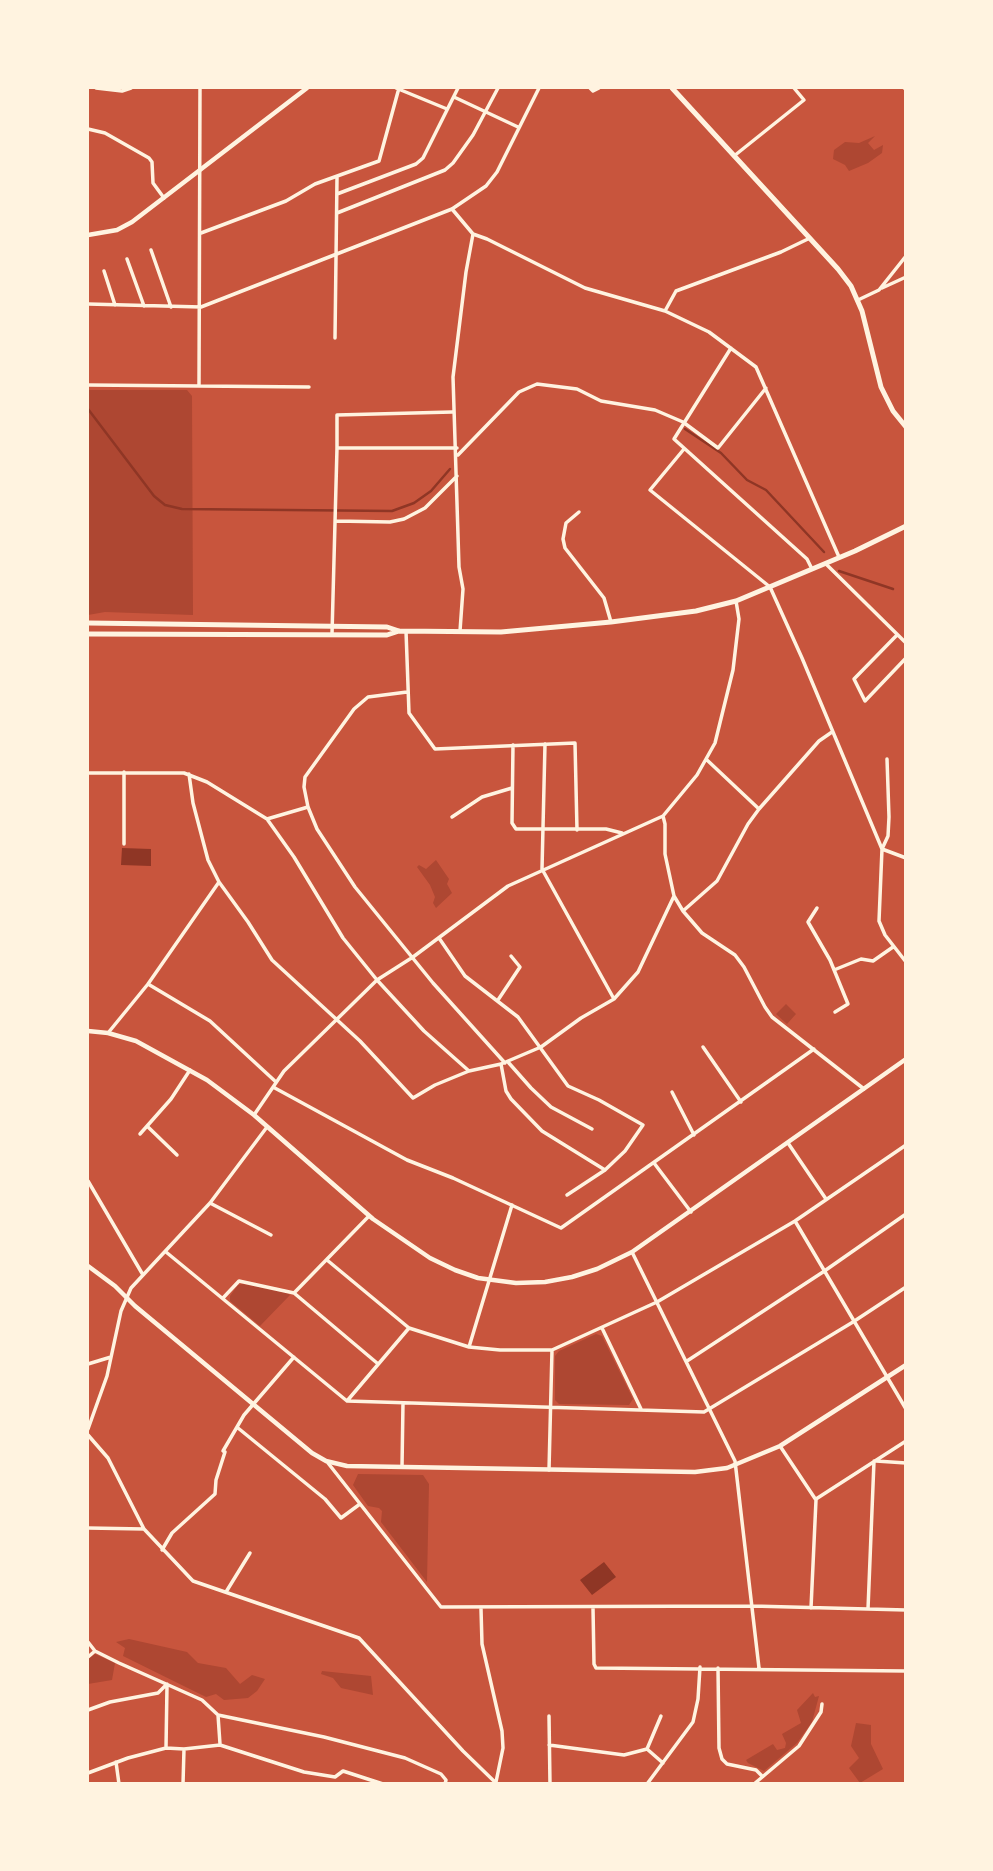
<!DOCTYPE html>
<html>
<head>
<meta charset="utf-8">
<style>
  body { margin:0 }
  #map { position:relative; width:993px; height:1871px; overflow:hidden; background:#c8553d; font-family:Lato,sans-serif }
  canvas { display:block }
  .frame { position:absolute; inset:0; border:89px solid #fff3e0; pointer-events:none }
</style>
</head>
<body>
<div id="map">
<canvas width="993" height="1871"></canvas>
<div class="frame"></div>
</div>
<script>
const c = document.querySelector('canvas').getContext('2d');
c.lineJoin = 'round';
function paint(path, color) { c.fillStyle = color; c.fill(path, 'evenodd'); }
const poly = rows => new Path2D(rows.map(r => 'M' + r).join(''));
function stroke(path, color, width, dash) { c.strokeStyle = color; c.lineWidth = width; c.lineCap = dash ? 'butt' : 'round'; c.setLineDash(dash || []); c.stroke(path); }
paint(poly([
  [875,136,868,143,874,150,883,145,882,153,868,163,849,171,845,165,833,159,834,150,845,142,859,143],
  [88,390,187,390,192,396,193,615,105,612,88,615],
  [436,860,449,879,447,884,452,893,436,908,433,903,435,897,430,885,417,867,419,865,426,869],
  [786,1004,796,1014,787,1024,776,1014],
  [243,1284,286,1292,290,1295,260,1326,230,1301,230,1296,238,1285],
  [596,1334,602,1336,633,1399,629,1405,559,1404,555,1400,555,1356,559,1351],
  [358,1474,423,1475,429,1484,427,1582,381,1522,382,1511,379,1508,368,1506,353,1485],
  [129,1639,187,1652,198,1663,226,1668,240,1684,252,1675,265,1679,257,1691,248,1698,224,1700,216,1694,206,1697,123,1656,125,1648,116,1642],
  [95,1654,115,1663,112,1680,88,1684,88,1659],
  [322,1671,371,1676,373,1695,341,1688,333,1678,321,1674],
  [813,1693,815,1697,819,1696,812,1722,797,1743,764,1771,748,1763,746,1760,773,1744,777,1750,785,1748,786,1743,782,1734,801,1723,797,1710],
  [856,1723,871,1725,871,1744,883,1769,860,1783,849,1768,859,1758,851,1746]
]), '#ae4732');
paint(poly([
  [122,848,151,849,151,866,121,865],
  [604,1562,616,1577,592,1595,580,1580]
]), '#8f3625');
stroke(poly([
  [88,409,154,496,165,505,182,509,392,511,414,503,431,491,450,469],
  [685,429,721,453,747,480,766,490,824,552],
  [839,571,893,589]
]), '#8f3625', 2.5);
stroke(poly([
  [96,88,122,91,131,88],
  [396,88,447,109],
  [590,88,593,91,599,88],
  [904,88,906,89],
  [454,97,518,127],
  [88,129,105,133,149,158,152,162,153,183,164,198],
  [734,156,804,100,794,88],
  [337,194,416,164,423,158,458,88],
  [452,209,473,234,487,239,585,288,665,311,709,332,756,367,839,557],
  [337,213,445,170,453,163,473,135,498,88],
  [201,233,286,201,315,184,379,161,399,88],
  [151,250,171,307],
  [127,259,144,306],
  [104,271,115,305],
  [882,288,906,277],
  [858,300,879,290,906,256],
  [88,304,201,307,452,209,486,186,497,172,539,88],
  [665,311,676,291,781,252,810,238],
  [335,338,337,178],
  [731,348,674,439,807,559,812,569],
  [88,385,309,387],
  [199,385,200,88],
  [337,448,337,415,452,412],
  [684,449,650,490,770,587,802,658,882,849,906,858],
  [458,455,519,392,537,384,577,389,601,401,655,410,683,422,718,448,766,388],
  [579,512,566,523,563,539,565,548,604,598,611,622],
  [336,521,390,522,404,519,425,508,457,476],
  [826,564,906,643],
  [406,631,409,713,435,749,575,743,577,830],
  [460,631,463,589,459,567,453,377,466,272,473,234],
  [332,634,337,448,457,448],
  [897,635,854,679,865,701,906,658],
  [407,692,368,697,354,709,305,777,304,787,308,807,317,829,355,887,433,983,505,1063],
  [545,744,542,869,614,999],
  [513,745,512,823,516,829,606,829,622,833],
  [887,759,889,817,888,836,882,849,879,921,885,935,906,962],
  [707,760,759,809],
  [88,773,184,773,207,782,267,819,294,857,343,938,377,980,424,1031,469,1071],
  [189,774,193,803,208,860,219,882,248,922,272,960,360,1041,413,1098,435,1085,469,1071,501,1064,541,1047,581,1018,614,999,638,972,674,896],
  [663,816,665,824,665,854,674,896,683,911,702,933,735,955,744,967,765,1007,772,1017,864,1089],
  [452,817,482,797,512,788],
  [267,819,308,807],
  [124,844,124,772],
  [817,908,808,922,830,960,848,1004,835,1012],
  [683,911,717,881,748,824,759,809,819,741,832,732],
  [439,938,465,976,518,1017,568,1086,599,1100,643,1125,625,1151,605,1170,567,1195],
  [834,970,861,959,873,961,893,947],
  [148,984,210,1021,276,1082],
  [498,1000,520,967,511,956],
  [108,1033,148,984,219,882],
  [703,1047,741,1102],
  [508,1062,531,1088,551,1107,592,1129],
  [501,1064,506,1091,511,1099,542,1131,605,1170],
  [273,1087,407,1160,453,1178,561,1228,814,1049],
  [672,1092,694,1135],
  [254,1115,284,1071,377,980,413,957,508,886,663,816,697,775,715,743,733,670,739,619,736,601],
  [147,1126,177,1155],
  [140,1134,171,1099,190,1070],
  [788,1143,826,1199],
  [654,1163,691,1212],
  [88,1181,143,1275],
  [210,1203,271,1235],
  [795,1221,906,1409],
  [166,1252,347,1401,704,1412,853,1322,906,1287],
  [632,1252,735,1461,759,1668],
  [327,1260,409,1328,469,1347,500,1350,552,1350,657,1302,795,1221,906,1145],
  [294,1293,369,1216],
  [223,1298,239,1281,294,1293,377,1363],
  [602,1328,641,1409],
  [469,1347,512,1205],
  [687,1361,823,1272,906,1214],
  [88,1364,111,1357],
  [347,1401,409,1328],
  [238,1428,325,1499,341,1518,360,1504],
  [88,1429,107,1376,121,1311,131,1288,210,1203,267,1127],
  [88,1435,108,1458,144,1529,193,1581,359,1638,463,1751,497,1784],
  [780,1446,816,1500,811,1608],
  [223,1451,244,1415,294,1357],
  [876,1461,906,1463],
  [328,1463,441,1607,752,1606,906,1610],
  [402,1467,403,1403],
  [549,1470,552,1350],
  [816,1499,906,1441],
  [88,1528,144,1529],
  [162,1550,172,1533,215,1494,216,1480,225,1452],
  [226,1592,250,1553],
  [593,1608,594,1664,596,1668,906,1671],
  [481,1609,482,1644,502,1731,503,1748,496,1782],
  [868,1609,874,1461],
  [88,1642,95,1651,119,1663,202,1700,218,1715,324,1737,405,1758,441,1774,446,1780,445,1784],
  [88,1657,95,1651],
  [718,1668,719,1748,722,1759,727,1764,756,1770,762,1776],
  [88,1710,110,1702,158,1693,167,1684],
  [218,1715,220,1744],
  [549,1716,550,1784],
  [549,1745,624,1755,647,1749,663,1763],
  [166,1748,167,1686],
  [647,1749,661,1716],
  [116,1762,119,1784],
  [88,1773,128,1758,166,1748,184,1749,220,1745,304,1772,335,1777,343,1771,383,1784],
  [183,1784,184,1749],
  [647,1784,693,1722,698,1699,700,1667],
  [754,1784,799,1746,821,1712,822,1704]
]), '#fff3e0', 3.5);
stroke(poly([
  [88,235,117,230,132,222,307,88],
  [88,1031,108,1033,136,1041,207,1080,254,1115,373,1219,430,1258,455,1270,478,1278,516,1283,545,1282,572,1277,597,1269,632,1252,906,1059],
  [88,1266,115,1286,135,1306,312,1453,326,1461,347,1466,695,1472,727,1468,780,1446,906,1365]
]), '#fff3e0', 4.5);
stroke(poly([
  [672,88,838,269,851,286,862,311,881,387,893,411,906,427],
  [88,623,387,627,399,631,501,632,611,622,696,611,736,601,855,551,906,526],
  [88,634,387,635,399,631]
]), '#fff3e0', 5);
</script>
</body>
</html>
